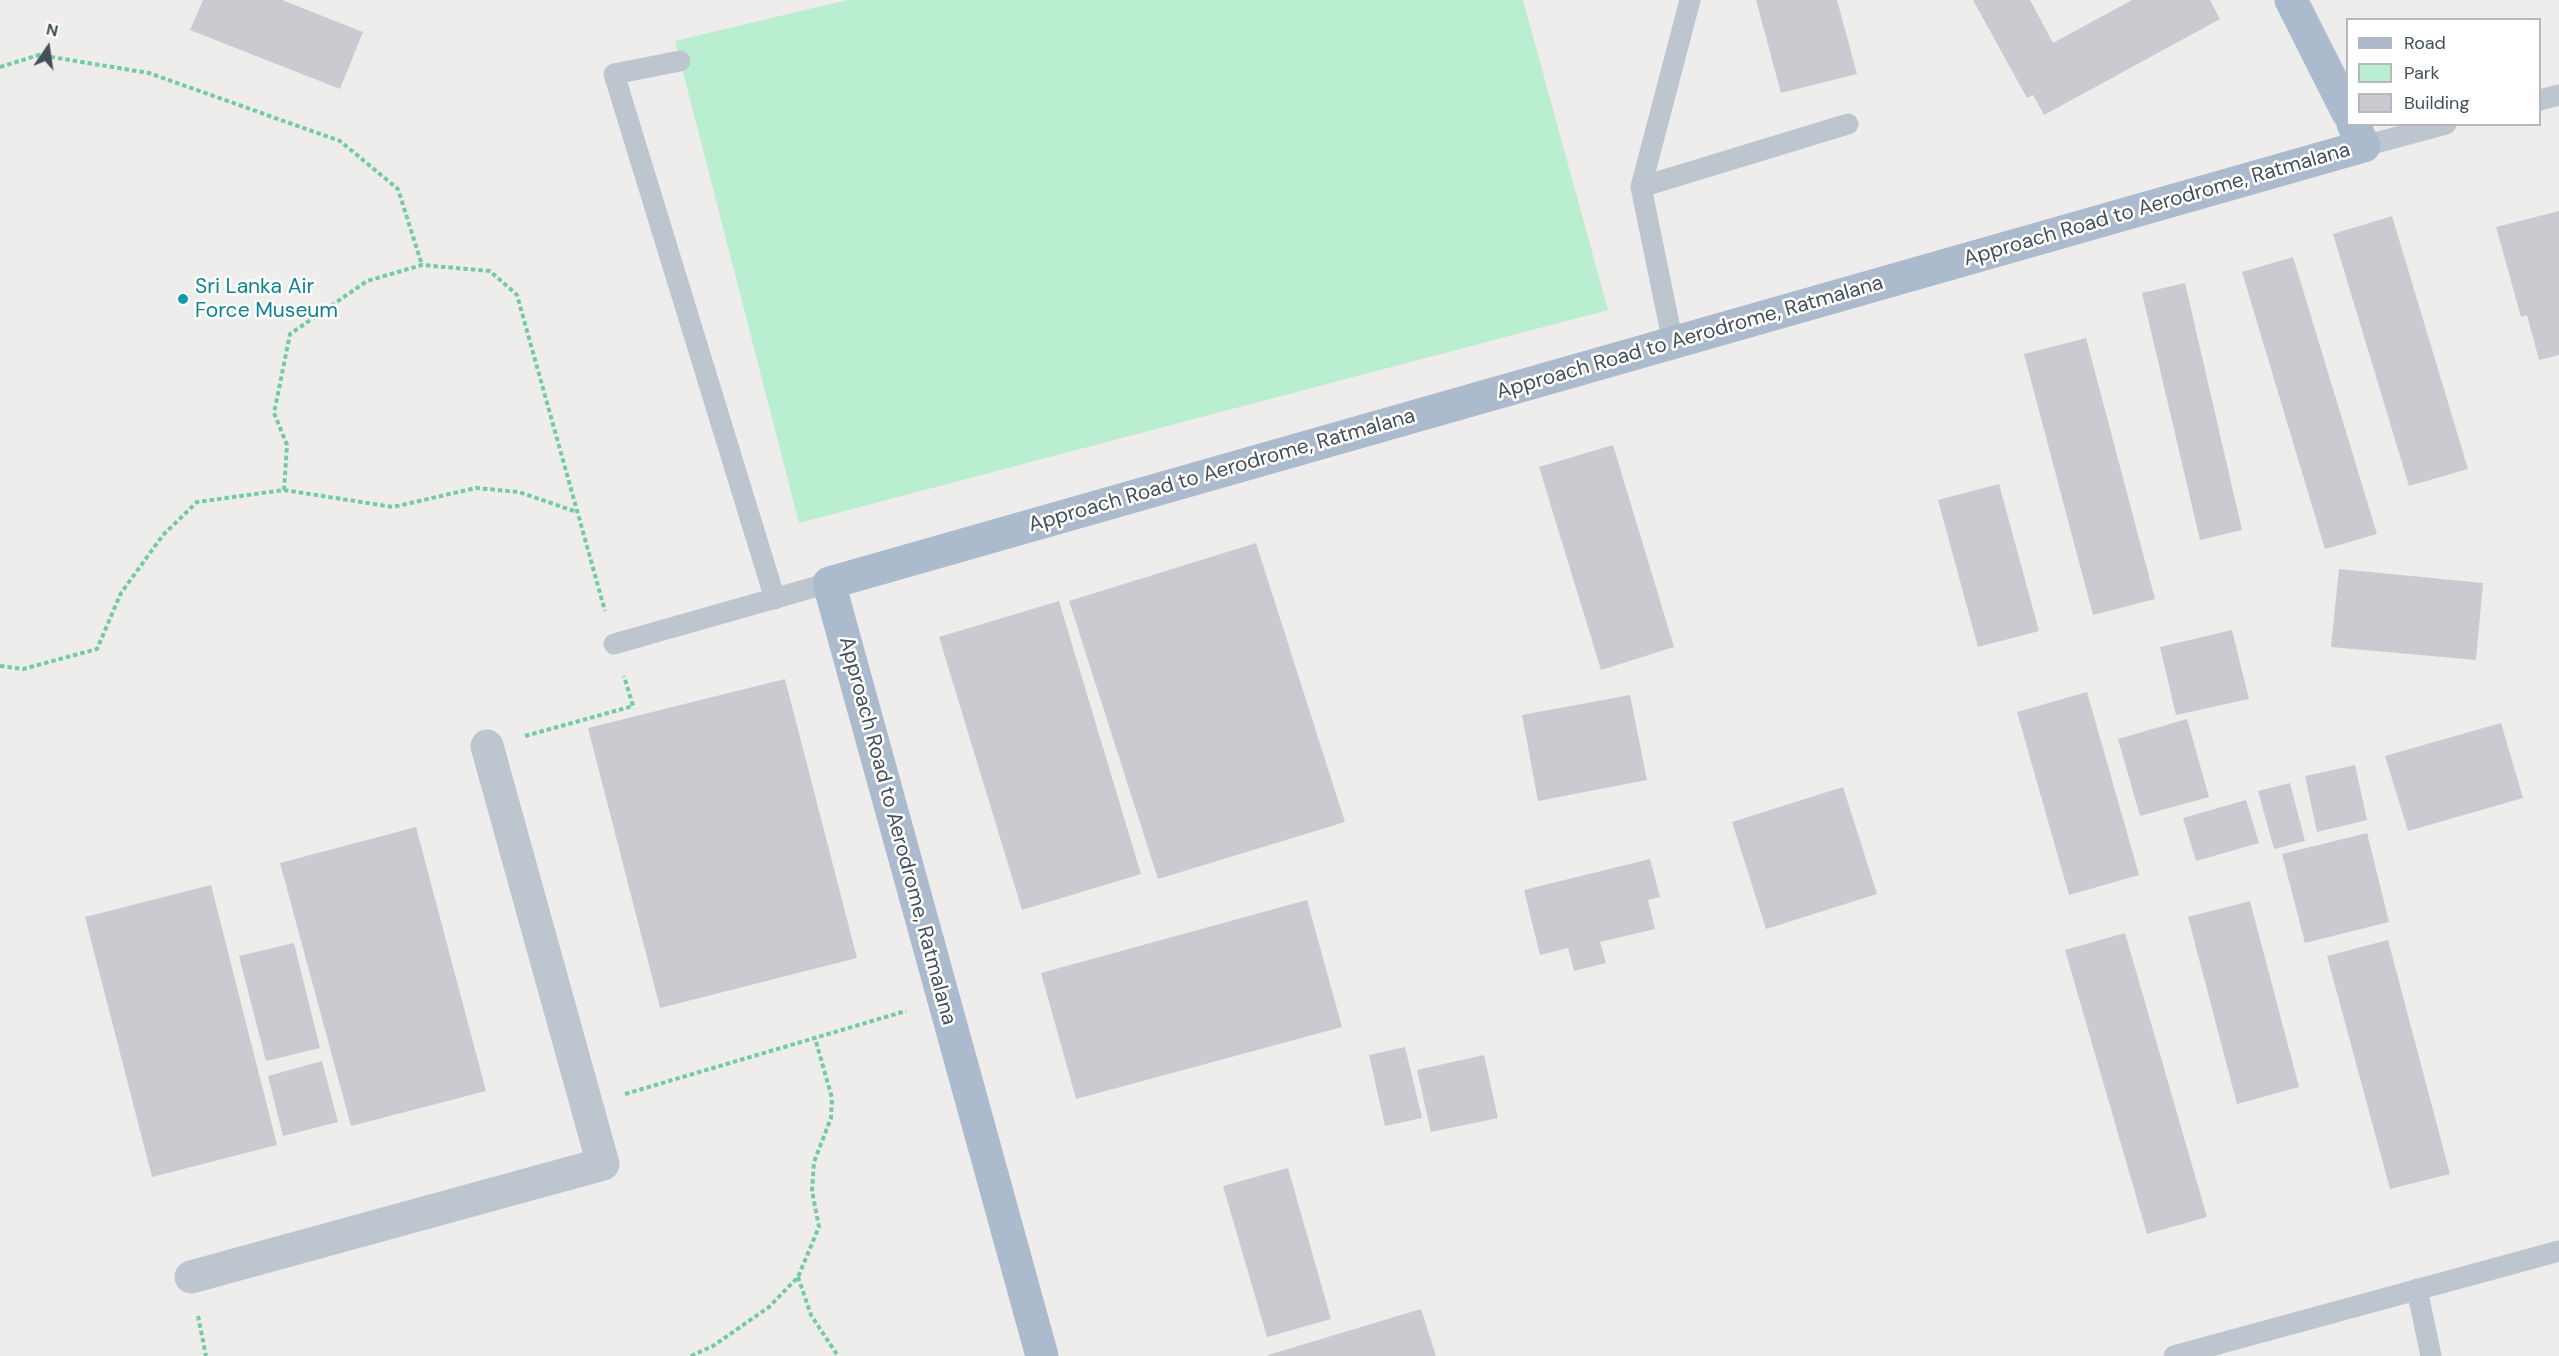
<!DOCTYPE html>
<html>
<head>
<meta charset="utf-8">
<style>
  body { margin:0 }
  #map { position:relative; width:2559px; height:1356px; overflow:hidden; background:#efecec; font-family:"DM Sans",sans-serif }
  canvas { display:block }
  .legend { position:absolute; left:2346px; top:18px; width:195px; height:108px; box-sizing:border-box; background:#fff; border:2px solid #b5b9bd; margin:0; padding:8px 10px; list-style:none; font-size:18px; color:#454f5a }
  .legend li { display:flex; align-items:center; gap:12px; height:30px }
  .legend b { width:30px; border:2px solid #b5b9bd }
  .north { position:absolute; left:18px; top:18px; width:60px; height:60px; -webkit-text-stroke:4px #fff; paint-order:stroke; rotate:13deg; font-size:16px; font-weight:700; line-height:24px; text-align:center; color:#454f5a }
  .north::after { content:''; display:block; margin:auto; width:21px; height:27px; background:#454f5a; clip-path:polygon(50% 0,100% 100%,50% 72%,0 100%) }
</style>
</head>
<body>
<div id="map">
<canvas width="2559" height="1356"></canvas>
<ul class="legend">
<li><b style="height:8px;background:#abbacc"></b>Road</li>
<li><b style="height:16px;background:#b9eed0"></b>Park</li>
<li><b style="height:16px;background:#c9cbd1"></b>Building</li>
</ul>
<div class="north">N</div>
</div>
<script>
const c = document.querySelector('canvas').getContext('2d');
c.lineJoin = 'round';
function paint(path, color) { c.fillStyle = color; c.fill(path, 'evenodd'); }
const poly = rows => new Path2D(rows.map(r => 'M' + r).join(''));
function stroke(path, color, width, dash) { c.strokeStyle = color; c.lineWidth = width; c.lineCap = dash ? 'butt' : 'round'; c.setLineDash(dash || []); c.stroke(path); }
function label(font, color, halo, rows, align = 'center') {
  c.font = font + ' "DM Sans",sans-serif'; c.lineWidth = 5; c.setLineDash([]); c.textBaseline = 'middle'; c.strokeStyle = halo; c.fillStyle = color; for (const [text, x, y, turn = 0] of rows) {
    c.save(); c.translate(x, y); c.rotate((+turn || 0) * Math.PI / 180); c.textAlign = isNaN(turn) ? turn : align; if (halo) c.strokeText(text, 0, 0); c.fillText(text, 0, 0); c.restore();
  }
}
paint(poly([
  [847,0,1523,0,1608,310,799,523,675,41]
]), '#b9eed0');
paint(poly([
  [203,0,282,0,363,32,340,89,190,30],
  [1756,0,1837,0,1857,74,1781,93],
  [1973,0,2030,0,2053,43,2132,0,2210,0,2220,19,2044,115,2033,95,2027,98],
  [2559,211,2559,355,2539,360,2527,315,2521,317,2496,227],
  [2392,216,2468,469,2409,486,2333,234],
  [2293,257,2377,534,2325,549,2242,272],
  [2185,283,2242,530,2200,540,2142,293],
  [2086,338,2155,599,2093,615,2024,354],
  [1613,445,1674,647,1601,670,1539,467],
  [1999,484,2039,631,1978,647,1938,500],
  [1256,543,1345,822,1158,879,1069,601],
  [2339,569,2483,583,2476,660,2331,647],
  [1059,601,1141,874,1022,910,939,637],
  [2232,630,2249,699,2176,715,2160,647],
  [785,679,857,958,660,1008,588,728],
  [2087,692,2139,875,2069,895,2017,712],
  [1630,695,1647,780,1538,801,1522,715],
  [2187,719,2209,797,2140,816,2118,739],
  [2501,723,2523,798,2408,831,2385,756],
  [2355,765,2367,820,2317,832,2305,776],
  [2290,783,2305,841,2274,849,2258,791],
  [1843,787,1877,894,1766,929,1732,822],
  [2246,800,2259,843,2196,861,2183,818],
  [416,827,486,1091,351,1126,280,863],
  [2367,833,2389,922,2305,943,2282,854],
  [1650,859,1660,897,1648,900,1655,929,1600,942,1606,963,1574,971,1568,948,1540,955,1524,890],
  [211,885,277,1145,152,1177,85,917],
  [1307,900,1342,1027,1076,1099,1041,973],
  [2250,901,2299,1087,2237,1104,2188,917],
  [2125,933,2207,1217,2147,1234,2065,950],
  [2388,940,2450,1174,2390,1189,2327,956],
  [294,943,320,1048,266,1061,239,956],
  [1405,1047,1422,1118,1385,1126,1369,1055],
  [1484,1055,1498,1118,1431,1132,1417,1070],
  [322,1061,338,1122,283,1136,268,1076],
  [1288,1168,1331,1319,1267,1337,1223,1186],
  [1421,1309,1436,1356,1268,1356,1268,1355]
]), '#c9cbd1');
stroke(poly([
  [0,67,39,55,149,73,340,141,398,189,422,265],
  [284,490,287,445,274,413,290,334,367,281,422,265,490,271,517,295,605,611],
  [0,666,23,669,97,649,121,593,163,535,197,502,284,490,393,507,476,488,519,492,577,512],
  [525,736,633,706,624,676],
  [625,1094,906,1011],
  [798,1277,811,1315,838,1356],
  [198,1316,206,1356],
  [691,1356,713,1346,769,1307,798,1277,819,1227,812,1191,814,1162,831,1118,832,1098,815,1038]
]), '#72cca3', 4, [4.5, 3]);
stroke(poly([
  [680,61,614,74,775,599],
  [2540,100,2559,95],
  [2364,146,2446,124],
  [1641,187,1848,124],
  [1673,343,1641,187,1690,0],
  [614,644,829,583],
  [2417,1289,2431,1356],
  [2174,1356,2559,1251]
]), '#bdc6cf', 21);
stroke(poly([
  [191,1277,603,1164,487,746]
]), '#bdc6cf', 33);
stroke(poly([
  [2291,0,2348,113],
  [1042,1356,829,583,2364,146,2353,124]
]), '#abbacc', 33);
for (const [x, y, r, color] of [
  [183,299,6,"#0f9aa8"]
]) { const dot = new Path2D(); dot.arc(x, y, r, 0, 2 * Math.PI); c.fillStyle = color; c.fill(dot); stroke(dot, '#fff', 2); }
label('21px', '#454f5a', '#fff', [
  ["Approach Road to Aerodrome, Ratmalana",2157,205,-16],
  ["Approach Road to Aerodrome, Ratmalana",1690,338,-16],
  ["Approach Road to Aerodrome, Ratmalana",1222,471,-16],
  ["Approach Road to Aerodrome, Ratmalana",897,831,75]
]);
label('21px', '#0d838f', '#fff', [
  ["Sri Lanka Air",195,287],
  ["Force Museum",195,311]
], 'left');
</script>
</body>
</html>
